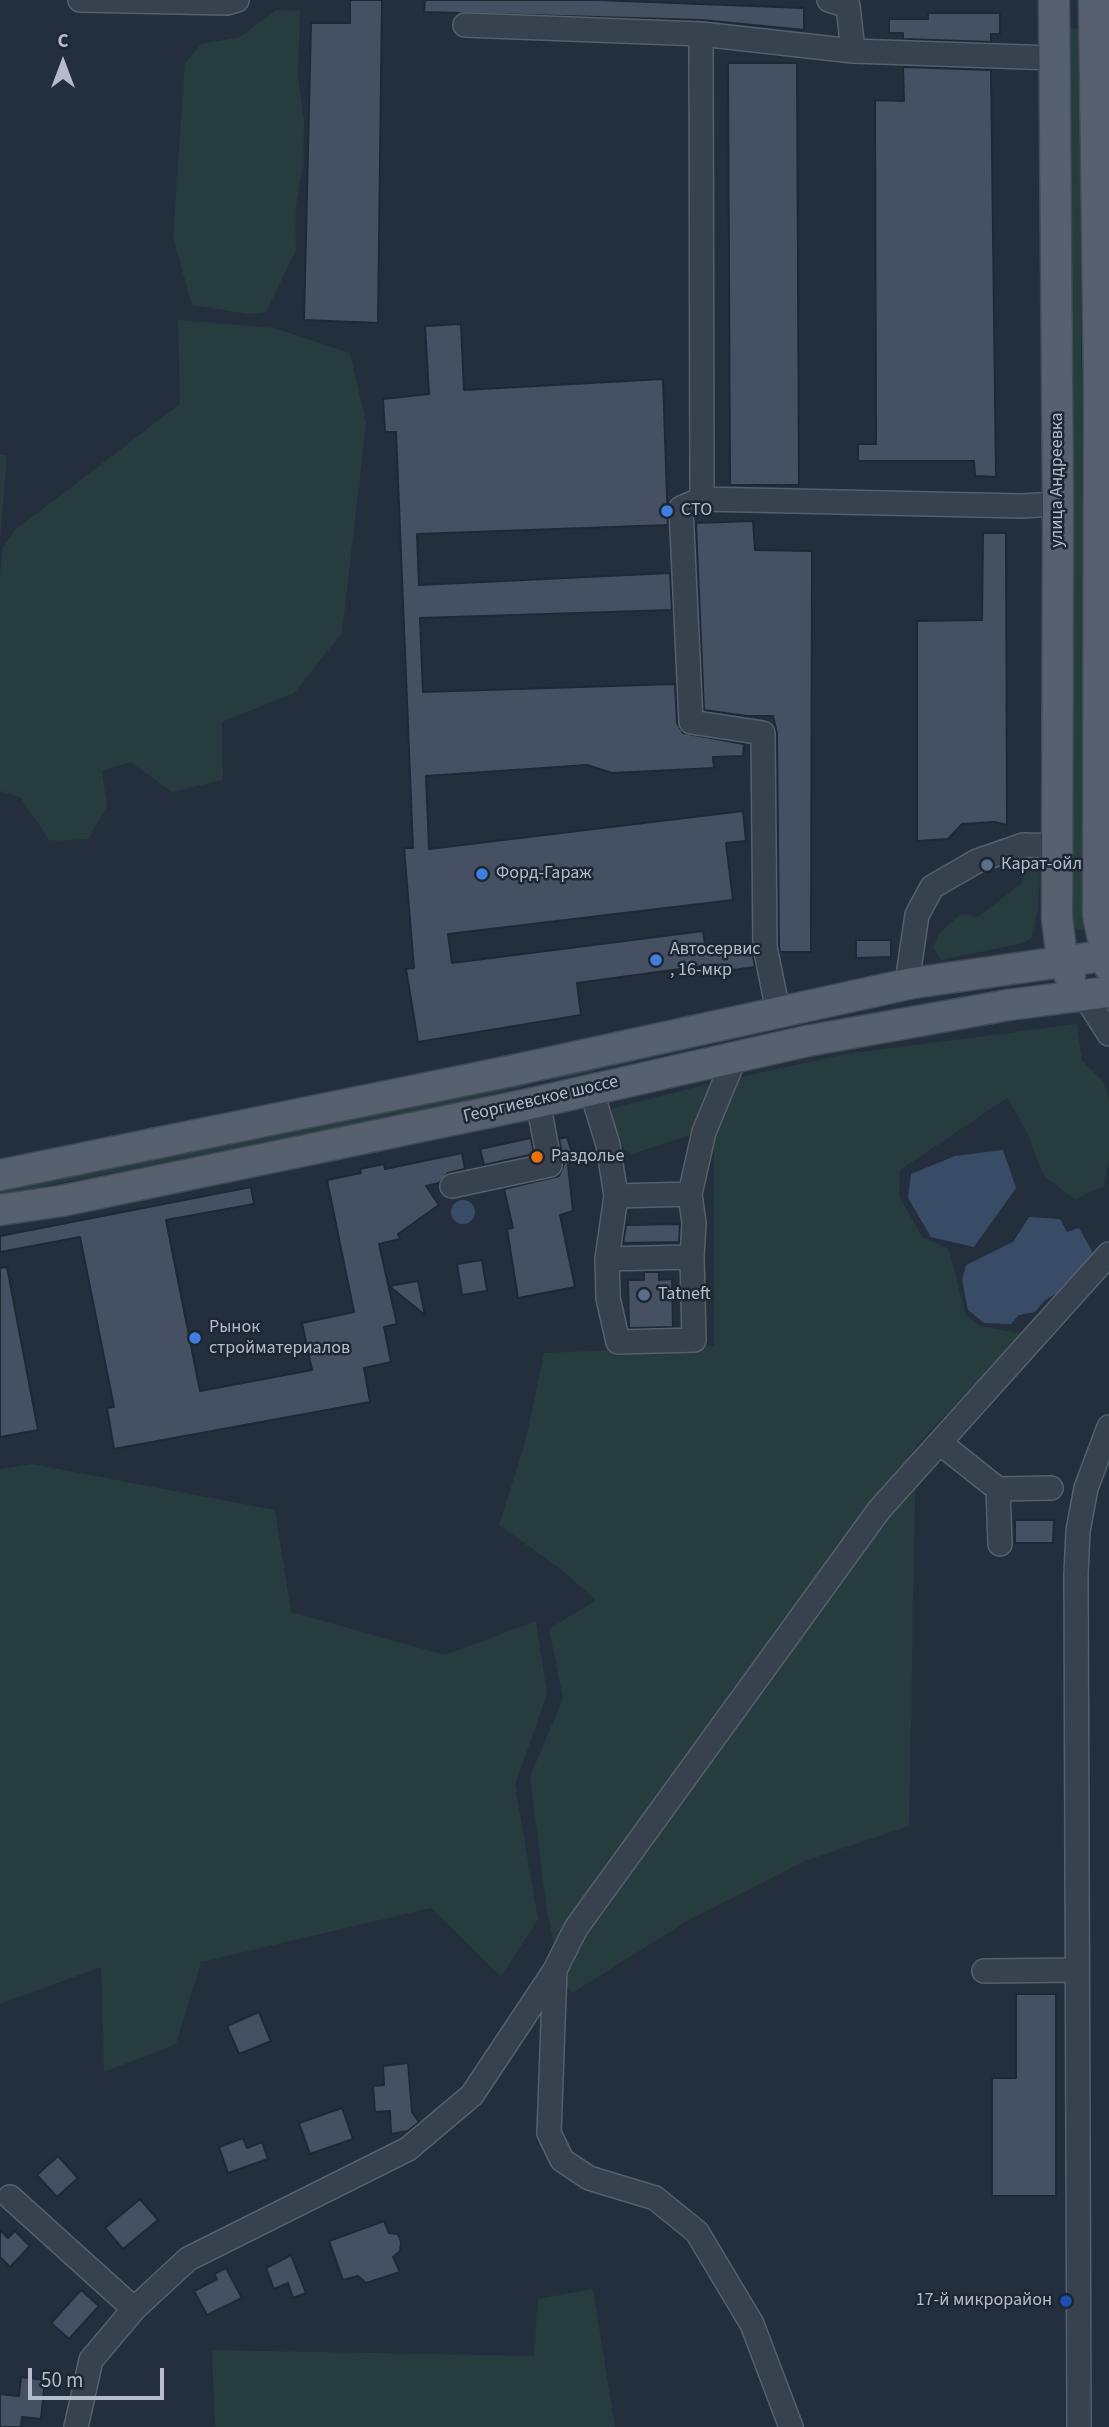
<!DOCTYPE html>
<html>
<head>
<meta charset="utf-8">
<style>
  body { margin:0 }
  #map { position:relative; width:1109px; height:2427px; overflow:hidden; background:#242f3e; font-family:"Source Sans 3",sans-serif }
  canvas { display:block }
  .north { position:absolute; left:28px; top:28px; width:70px; height:70px; -webkit-text-stroke:5px #1d2633; paint-order:stroke; rotate:0deg; font-size:19px; font-weight:700; line-height:28px; text-align:center; color:#b4bcc9 }
  .north::after { content:''; display:block; margin:auto; width:24px; height:32px; background:#b4bcc9; clip-path:polygon(50% 0,100% 100%,50% 72%,0 100%) }
  .scale { position:absolute; left:28px; top:2368px; width:136px; height:32px; box-sizing:border-box; border:4px solid #b4bcc9; border-top:0; padding-left:9px; font-size:21px; line-height:24px; white-space:nowrap; color:#b4bcc9; -webkit-text-stroke:5px #1d2633; paint-order:stroke }
</style>
</head>
<body>
<div id="map">
<canvas width="1109" height="2427"></canvas>
<div class="north">С</div>
<div class="scale">50 m</div>
</div>
<script>
const c = document.querySelector('canvas').getContext('2d');
c.lineJoin = 'round';
function paint(path, color) { c.fillStyle = color; c.fill(path, 'evenodd'); }
const poly = rows => new Path2D(rows.map(r => 'M' + r).join(''));
function stroke(path, color, width, dash) { c.strokeStyle = color; c.lineWidth = width; c.lineCap = dash ? 'butt' : 'round'; c.setLineDash(dash || []); c.stroke(path); }
function label(font, color, halo, rows, align = 'center') {
  c.font = font + ' "Source Sans 3",sans-serif'; c.lineWidth = 5; c.setLineDash([]); c.textBaseline = 'middle'; c.strokeStyle = halo; c.fillStyle = color; for (const [text, x, y, turn = 0] of rows) {
    c.save(); c.translate(x, y); c.rotate((+turn || 0) * Math.PI / 180); c.textAlign = isNaN(turn) ? turn : align; if (halo) c.strokeText(text, 0, 0); c.fillText(text, 0, 0); c.restore();
  }
}
paint(poly([
  [277,10,300,11,298,76,304,121,303,165,295,211,296,250,266,312,248,314,192,305,173,237,185,63,201,44,240,37],
  [1079,28,1085,927,1081,931,1072,926,1067,29],
  [178,320,274,328,350,353,366,423,342,633,294,693,222,722,223,780,172,792,130,762,102,771,107,807,88,839,50,841,20,797,0,791,0,575,3,547,15,530,180,404],
  [0,454,7,455,0,541],
  [1033,856,1040,866,1038,908,1032,938,1024,943,941,960,933,947,940,933,961,914,978,917,1022,883,1027,858],
  [778,1020,791,1026,555,1080,553,1071],
  [1077,1024,1082,1061,1104,1082,1109,1100,1109,1160,1104,1186,1075,1199,1044,1176,1027,1132,1007,1098,900,1170,899,1196,922,1237,949,1249,965,1314,980,1326,1023,1334,916,1446,909,1826,805,1861,687,1921,572,1993,561,1979,546,1905,530,1777,563,1698,549,1629,596,1600,559,1568,499,1525,525,1443,544,1353,714,1346,714,1130,736,1078,846,1054],
  [524,1078,526,1086,397,1116,0,1195,0,1186],
  [712,1083,699,1126,690,1135,632,1154,624,1149,610,1114,613,1108],
  [32,1464,275,1510,291,1612,445,1655,536,1621,547,1694,515,1785,538,1919,501,1977,431,1908,201,1962,176,2044,104,2072,101,1967,0,2004,0,1469],
  [593,2289,615,2427,215,2427,212,2350,534,2356,538,2299]
]), '#263c3f');
paint(poly([
  [1003,1150,1016,1188,974,1247,931,1237,908,1198,911,1174,955,1156],
  '451 1212a12 12 0 1 1 24 0a12 12 0 1 1-24 0Z',
  [1029,1217,1060,1219,1067,1232,1079,1228,1094,1255,1076,1281,1044,1301,1035,1312,1019,1315,1011,1324,984,1323,968,1310,962,1280,966,1265,1013,1242]
]), '#394c67');
const building = poly([
  [350,0,382,0,378,323,304,320,311,23,350,23,350,0],
  [425,0,597,0,804,8,804,30,702,20,424,12,425,0],
  [928,13,1000,13,1000,34,991,34,991,42,903,39,903,33,889,33,889,19,928,19,928,13],
  [728,63,797,63,799,485,730,485,728,63],
  [903,67,991,70,996,477,975,476,974,461,858,461,858,444,876,444,875,100,904,101,903,67],
  [461,324,464,390,663,379,668,525,417,534,419,585,670,573,672,610,420,618,423,692,675,684,677,723,683,733,744,744,743,756,713,757,714,768,612,773,587,765,426,776,429,849,743,811,746,841,726,843,733,900,448,934,452,963,703,931,706,950,751,944,755,967,711,973,710,965,577,983,581,1015,418,1042,406,969,414,968,404,848,413,848,396,432,385,432,383,399,429,394,425,326,461,324],
  [753,521,755,550,812,551,811,952,780,952,779,946,777,733,773,716,747,716,704,710,696,523,753,521],
  [983,533,1006,533,1007,825,994,822,962,824,948,839,917,841,917,621,982,620,983,533],
  [856,940,891,940,891,957,856,958,856,940],
  [567,1137,575,1162,568,1165,573,1211,560,1215,575,1287,518,1298,507,1229,513,1228,504,1189,559,1176,564,1163,559,1139,567,1137],
  [531,1138,534,1154,484,1165,480,1149,531,1138],
  [462,1153,465,1169,448,1173,439,1183,426,1186,439,1205,398,1234,400,1239,379,1244,397,1324,384,1327,391,1362,364,1368,370,1402,114,1449,107,1408,114,1407,80,1237,0,1252,0,1236,251,1187,254,1204,166,1220,200,1391,312,1370,302,1323,354,1312,327,1180,361,1173,360,1169,384,1164,385,1169,462,1153],
  [680,1224,679,1242,623,1243,626,1225,680,1224],
  [482,1260,487,1291,462,1295,457,1264,482,1260],
  [7,1267,38,1430,0,1437,0,1268,7,1267],
  [644,1272,659,1272,659,1280,672,1279,673,1327,629,1328,628,1280,644,1280,644,1272],
  [418,1281,425,1315,389,1286,418,1281],
  [1015,1520,1054,1520,1053,1543,1015,1543,1015,1520],
  [1016,1994,1056,1994,1056,2196,992,2196,992,2078,1016,2078,1016,1994],
  [259,2012,271,2041,239,2054,227,2026,259,2012],
  [408,2063,412,2112,419,2122,408,2131,391,2134,390,2111,375,2112,373,2086,384,2085,383,2066,408,2063],
  [342,2108,353,2139,310,2154,299,2123,342,2108],
  [243,2138,247,2148,262,2142,268,2159,228,2173,219,2147,243,2138],
  [58,2156,78,2178,57,2197,37,2175,58,2156],
  [140,2199,158,2220,123,2249,105,2228,140,2199],
  [384,2221,389,2233,398,2234,401,2242,400,2251,393,2257,400,2272,366,2283,358,2276,343,2280,329,2241,384,2221],
  [0,2230,8,2238,15,2231,30,2246,10,2267,0,2257,0,2230],
  [291,2255,306,2293,293,2298,288,2283,274,2289,266,2268,291,2255],
  [226,2268,242,2298,207,2315,194,2291,217,2279,214,2274,226,2268],
  [81,2290,99,2306,69,2339,51,2323,81,2290],
  [21,2377,45,2380,41,2419,22,2417,21,2427,0,2427,0,2394,19,2396,21,2377]
]);
paint(building, '#455162');
stroke(building, '#1f2835', 2);
const minor = poly([
  [80,0,227,3,237,0],
  [829,0,848,6,853,51],
  [465,25,701,34],
  [702,499,701,34,853,51,1054,58],
  [913,983,909,969,917,915,932,887,977,861,1023,845,1058,846],
  [1083,993,1109,1034],
  [778,1011,765,947,763,733,691,722,681,508,702,499,1021,506,1058,504],
  [591,1089,608,1145,616,1196,607,1259,692,1257,694,1223,690,1194,704,1132,735,1057],
  [452,1186,550,1165,538,1102],
  [616,1196,690,1194],
  [607,1259,608,1298,618,1342,694,1340,692,1257],
  [940,1443,998,1489,1000,1544],
  [998,1489,1051,1488],
  [555,1970,549,2133,562,2160,589,2178,655,2198,697,2232,752,2324,791,2427],
  [984,1971,1077,1970],
  [10,2197,134,2309,188,2259,408,2149,472,2095,555,1970,576,1928,879,1510,1109,1254],
  [76,2427,91,2360,134,2309],
  [1079,2427,1076,1574,1078,1531,1086,1488,1109,1427]
]);
const major = poly([
  [1054,0,1058,504,1057,918,1062,959,1070,976],
  [1094,0,1099,388,1098,915,1109,966],
  [0,1175,520,1069,913,983,1109,955],
  [0,1210,61,1201,529,1104,807,1041,1008,1005,1109,992]
]);
stroke(minor, '#565f6c', 26);
stroke(major, '#414a57', 33);
stroke(minor, '#38414e', 23);
stroke(major, '#56606e', 30);
for (const [x, y, r, color] of [
  [667,511,7,"#3f7fe0"],
  [987,865,7,"#5c6f8a"],
  [482,874,7,"#3f7fe0"],
  [656,960,7,"#3f7fe0"],
  [537,1157,7,"#e8710a"],
  [644,1295,7,"#5c6f8a"],
  [195,1338,7,"#3f7fe0"],
  [1066,2301,7,"#1a4fb4"]
]) { const dot = new Path2D(); dot.arc(x, y, r, 0, 2 * Math.PI); c.fillStyle = color; c.fill(dot); stroke(dot, '#1d2633', 2.5); }
label('18px', '#b4bcc9', '#1d2633', [
  ["улица Андреевка",1058,480,-90],
  ["Георгиевское шоссе",541,1100,-13]
]);
label('18px', '#b4bcc9', '#1d2633', [
  ["СТО",681,511],
  ["Карат-ойл",1001,865],
  ["Форд-Гараж",496,874],
  ["Автосервис",670,950],
  [", 16-мкр",670,971],
  ["Раздолье",551,1157],
  ["Tatneft",658,1295],
  ["Рынок",209,1328],
  ["стройматериалов",209,1349],
  ["17-й микрорайон",1052,2301,"right"]
], 'left');
</script>
</body>
</html>
